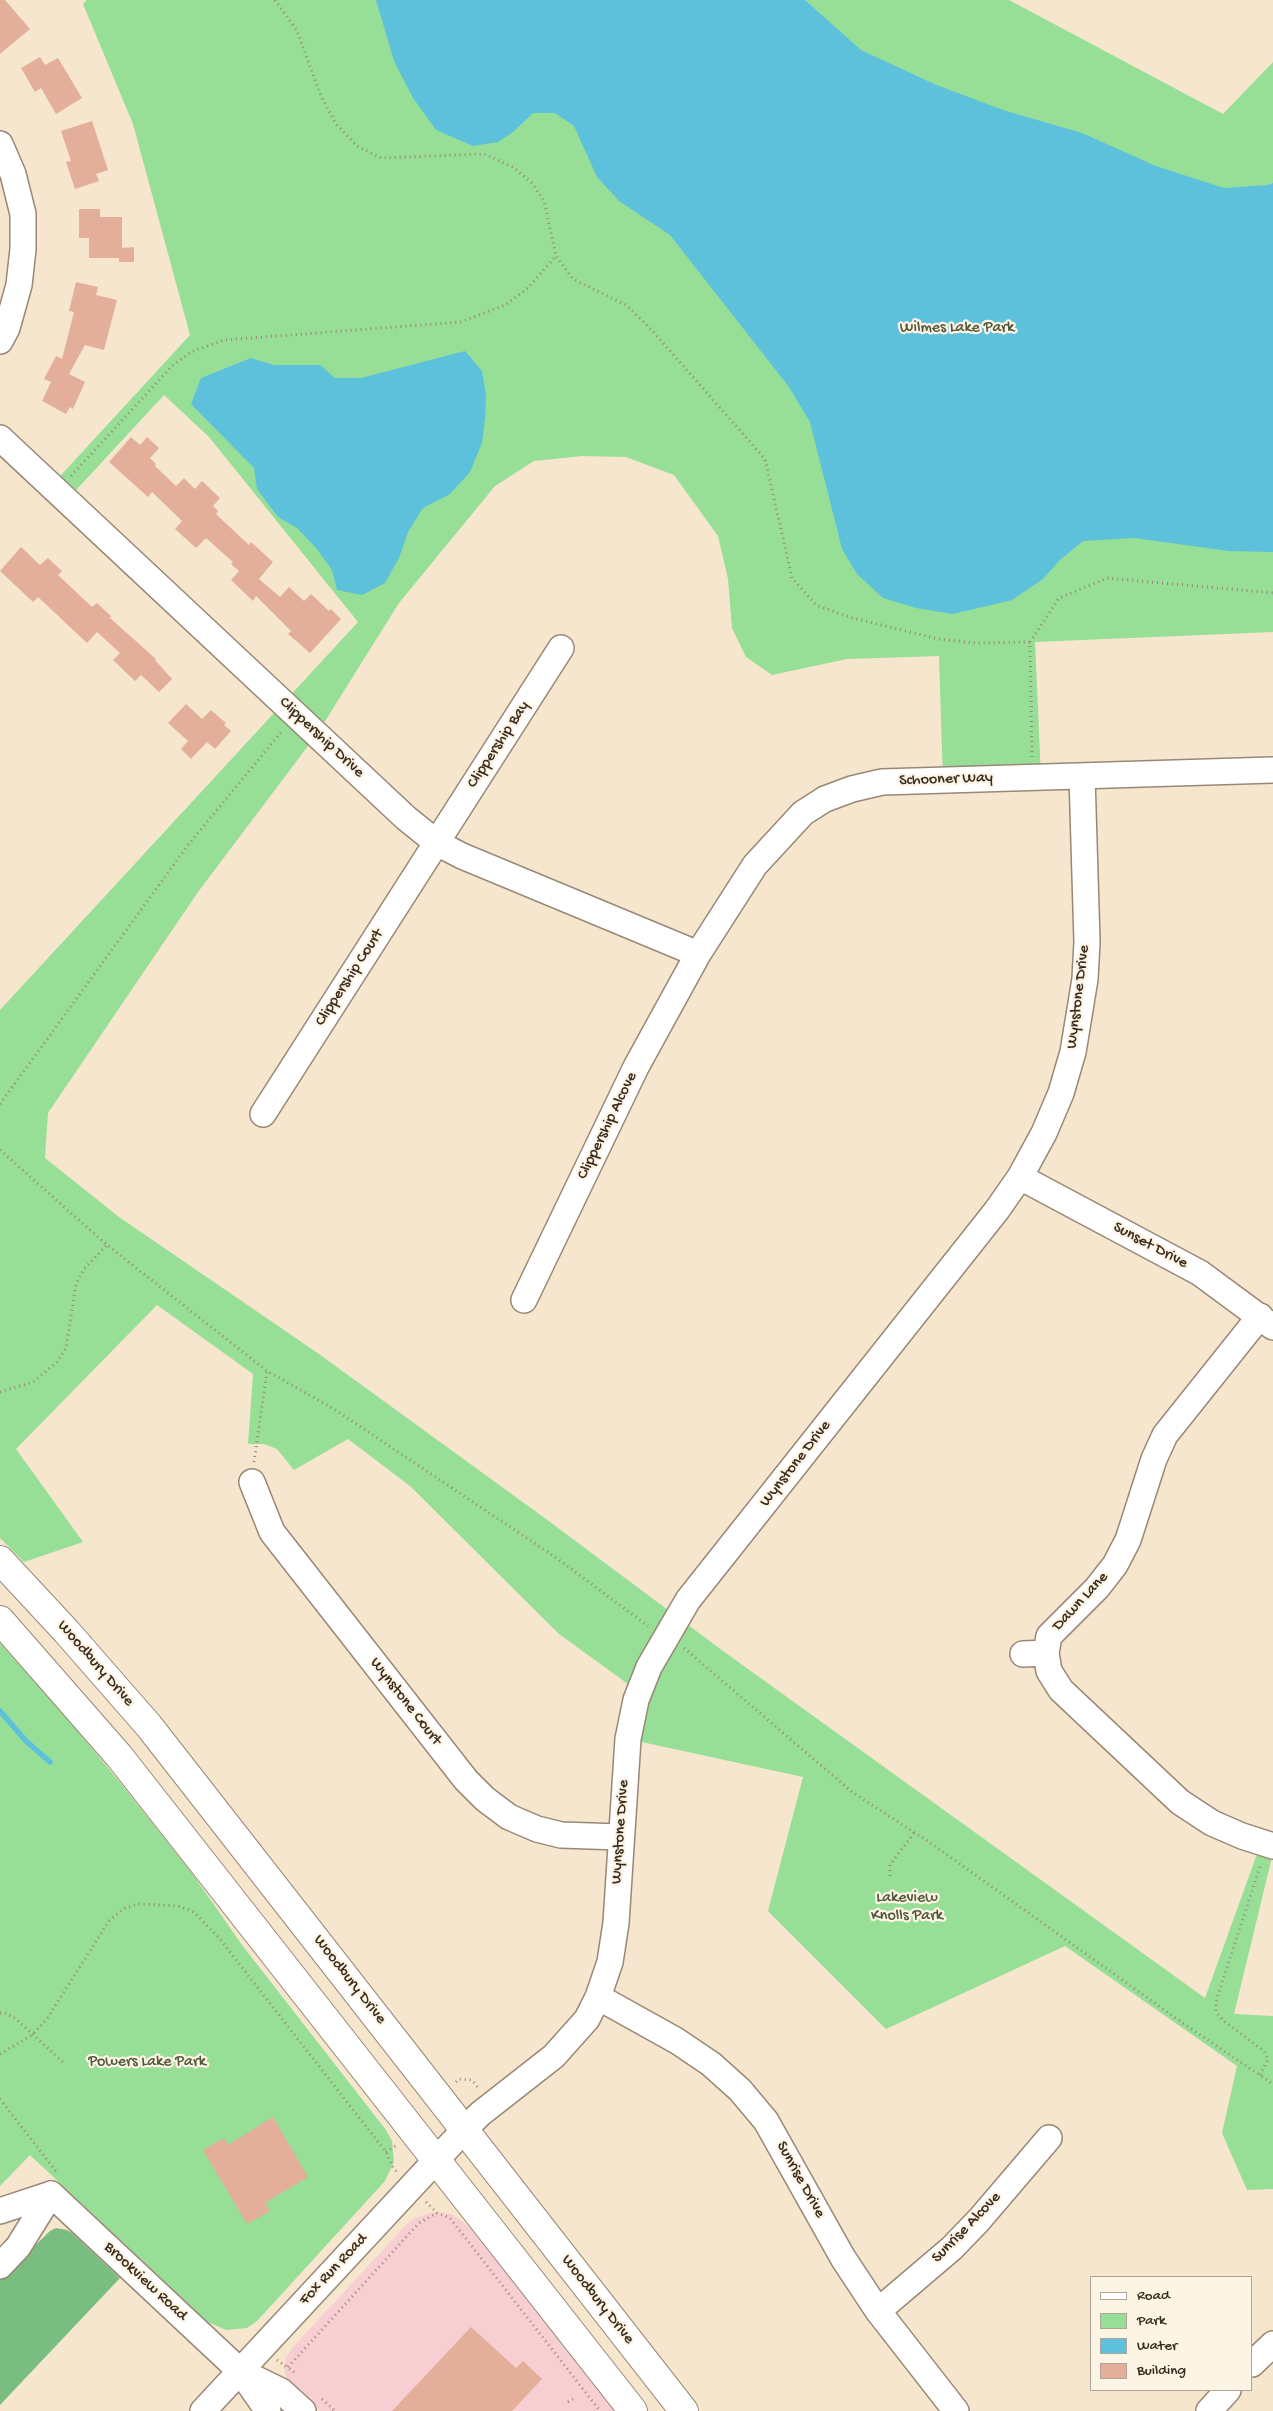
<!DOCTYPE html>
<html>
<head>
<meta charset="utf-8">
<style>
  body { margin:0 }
  #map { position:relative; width:1273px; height:2411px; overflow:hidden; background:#f6e6cd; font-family:"Gochi Hand",sans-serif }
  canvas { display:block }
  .legend { position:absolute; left:1090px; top:2276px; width:162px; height:115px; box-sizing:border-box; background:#fcf5e5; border:1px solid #afa495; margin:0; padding:6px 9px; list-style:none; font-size:15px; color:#3b2a1e }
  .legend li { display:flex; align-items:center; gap:10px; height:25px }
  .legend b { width:25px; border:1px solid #afa495 }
</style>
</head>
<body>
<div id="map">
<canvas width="1273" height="2411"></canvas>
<ul class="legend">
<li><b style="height:6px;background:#fff"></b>Road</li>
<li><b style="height:14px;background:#97de97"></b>Park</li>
<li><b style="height:14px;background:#5ec1dc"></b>Water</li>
<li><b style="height:14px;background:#e3af9b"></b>Building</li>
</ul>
</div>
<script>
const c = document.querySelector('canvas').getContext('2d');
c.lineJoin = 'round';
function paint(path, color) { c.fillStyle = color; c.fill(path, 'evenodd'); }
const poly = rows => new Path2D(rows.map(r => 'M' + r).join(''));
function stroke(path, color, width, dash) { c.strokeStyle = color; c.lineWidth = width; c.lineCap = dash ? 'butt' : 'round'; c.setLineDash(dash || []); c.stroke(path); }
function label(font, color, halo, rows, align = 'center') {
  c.font = font + ' "Gochi Hand",sans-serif'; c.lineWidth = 4.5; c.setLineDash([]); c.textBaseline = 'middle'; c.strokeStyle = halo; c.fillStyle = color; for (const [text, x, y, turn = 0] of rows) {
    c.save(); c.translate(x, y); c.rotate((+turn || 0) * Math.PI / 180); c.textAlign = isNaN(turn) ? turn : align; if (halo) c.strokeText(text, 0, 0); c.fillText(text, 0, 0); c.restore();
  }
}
paint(poly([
  [434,2212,452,2214,469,2227,625,2411,320,2411,292,2385,286,2377,284,2365,286,2357,293,2347,405,2226,414,2218]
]), '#f7cfd3');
paint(poly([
  [87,0,1009,0,1223,114,1273,62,1273,632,1035,642,1041,777,943,780,939,656,847,659,772,675,746,657,732,628,728,579,718,536,674,475,626,457,582,456,534,461,495,486,399,603,317,734,198,892,48,1113,45,1158,119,1217,319,1354,546,1519,723,1651,1205,1998,1261,1843,1273,1853,1234,2014,1273,2016,1273,2189,1247,2190,1222,2133,1237,2066,1065,1946,886,2029,768,1911,803,1777,628,1739,639,1692,559,1634,410,1486,348,1439,294,1470,277,1449,264,1444,248,1444,253,1374,157,1305,16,1449,83,1542,24,1562,0,1538,0,1010,358,622,209,437,164,395,66,501,51,486,190,335,133,124,83,4],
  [0,1643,62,1712,122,1785,191,1872,242,1945,386,2130,392,2141,394,2162,385,2181,258,2320,247,2328,226,2330,208,2322,30,2155,0,2186]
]), '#97de97');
paint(poly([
  [56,2228,67,2230,72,2233,120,2278,0,2405,0,2280,50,2231]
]), '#79bd80');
paint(poly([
  [376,0,805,0,861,50,934,84,1003,110,1082,133,1156,166,1224,188,1268,185,1273,183,1273,552,1229,551,1134,538,1083,541,1060,560,1043,579,1012,600,953,614,916,608,883,598,857,574,842,549,810,422,789,387,670,235,619,201,597,177,574,126,555,113,533,113,513,132,498,142,473,146,436,130,413,98,394,61],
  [465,351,482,371,486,395,485,419,482,443,470,472,450,494,423,508,408,532,399,558,385,583,362,595,337,590,332,570,316,548,297,528,278,517,257,489,254,468,191,404,201,378,251,358,274,365,320,365,335,378,361,378]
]), '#5ec1dc');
stroke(poly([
  [0,1711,26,1741,50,1762]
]), '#5ec1dc', 5.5);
paint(poly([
  [0,0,5,0,30,29,0,54],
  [40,57,45,65,58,58,82,98,56,114,41,88,35,92,21,68],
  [92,121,108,170,96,174,99,181,75,189,66,162,71,161,61,131],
  [79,209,100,209,100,217,122,217,122,248,134,247,134,262,119,262,119,258,89,258,89,238,79,238],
  [76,282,98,287,96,295,117,300,104,350,85,345,69,374,85,382,73,409,70,407,66,414,42,401,51,382,44,379,56,356,62,359,74,312,69,311],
  [131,437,140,445,147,437,159,448,150,458,156,464,155,466,176,486,184,478,195,489,202,481,220,498,213,506,218,511,216,514,249,545,251,542,273,562,259,579,280,597,289,587,304,601,311,594,329,611,331,609,341,619,310,653,288,634,291,631,256,596,253,601,231,580,239,571,231,564,233,562,206,538,196,548,175,529,182,521,152,492,148,497,109,462],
  [21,547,40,565,48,558,62,571,58,575,92,607,97,603,111,616,110,618,156,659,155,660,172,679,159,692,141,675,135,681,113,660,120,653,97,632,87,643,38,597,33,602,0,571],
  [186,704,202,719,211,710,226,723,224,725,231,731,215,749,207,742,191,759,181,749,188,741,168,723],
  [273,2117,308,2177,265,2203,270,2211,247,2224,203,2150,224,2138,228,2145],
  [471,2327,516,2368,523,2361,542,2379,512,2411,392,2411]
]), '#e3af9b');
const minor = poly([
  [0,144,13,174,23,214,23,249,19,285,7,328,0,341],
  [0,438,406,818,437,843,462,856,698,954],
  [263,1114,561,648],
  [1020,1177,1200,1273,1273,1327],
  [524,1300,636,1067,698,954,755,865,803,813,825,799,852,789,882,782,1273,770],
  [1260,1316,1165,1435,1154,1459,1128,1540,1115,1565,1097,1588,1049,1636,1046,1653,1049,1671,1061,1690,1180,1802,1212,1823,1242,1836,1273,1846],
  [252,1482,272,1532,466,1780,485,1799,509,1817,537,1829,561,1835,620,1837],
  [1023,1654,1046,1653],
  [598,1997,677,2041,711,2064,740,2090,766,2121,843,2258,878,2311,956,2411],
  [51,2194,240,2371,268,2411],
  [0,2211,51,2194],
  [0,2266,18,2247,51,2194],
  [878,2311,952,2248,979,2220,1049,2138],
  [1252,2364,1273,2344],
  [240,2371,281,2391,303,2411],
  [203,2411,465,2129,480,2114,554,2056,587,2019,598,1997,610,1962,616,1923,628,1739,636,1700,649,1667,688,1600,997,1210,1020,1177,1044,1133,1061,1093,1073,1052,1085,979,1087,942,1082,776],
  [1209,2411,1228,2390]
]);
const major = poly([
  [0,1560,66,1631,149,1726,684,2411],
  [0,1620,119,1756,633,2411]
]);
stroke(minor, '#988876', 28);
stroke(major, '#988876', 30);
stroke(poly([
  [275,0,297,31,321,96,336,124,357,146,381,158,484,154,513,167,532,183,544,201,556,256,573,279,626,305,649,327,765,459,792,578,816,605,849,617,938,639,975,643,1030,642],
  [71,476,172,366,191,352,224,340,461,322,505,305,528,288,556,256],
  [1032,757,1030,642,1059,598,1107,578,1273,593],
  [0,1104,188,845,283,730],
  [0,1150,107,1245,267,1371,334,1409,555,1557,648,1626],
  [0,1392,33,1382,57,1362,66,1348,76,1284,84,1269,107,1245],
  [254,1462,267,1371],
  [684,1648,852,1792,932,1844,1184,2024,1273,2084],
  [890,1876,890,1865,914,1833],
  [0,2013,5,2013,16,2019,65,2064],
  [0,2054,32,2035,46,2020,109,1921,123,1909,137,1904,178,1906,194,1912,219,1938,386,2152,392,2166,397,2172],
  [1260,2075,1268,2059,1264,2051,1224,2021,1216,2012,1216,2001,1261,1864],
  [456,2082,459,2079,472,2080,479,2089],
  [0,2099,58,2174],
  [386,2152,397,2145],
  [426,2202,437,2213,450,2218,600,2411],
  [277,2360,294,2372],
  [288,2367,419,2223,437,2213],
  [322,2399,335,2411],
  [568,2402,573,2399]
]), '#988876', 3, [1, 4]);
stroke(minor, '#fff', 25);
stroke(major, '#fff', 28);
label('16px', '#52573c', '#fcf5e5', [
  ["Wilmes Lake Park",957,329],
  ["Lakeview",907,1899],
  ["Knolls Park",907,1917],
  ["Powers Lake Park",147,2063]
]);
label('16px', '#3b2a1e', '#fcf5e5', [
  ["Clippership Drive",321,738,43],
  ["Clippership Bay",499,745,-57],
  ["Schooner Way",946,780,-2],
  ["Clippership Court",350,978,-57],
  ["Wynstone Drive",1079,997,-83],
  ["Clippership Alcove",608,1126,-64],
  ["Sunset Drive",1150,1246,28],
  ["Wynstone Drive",796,1464,-52],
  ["Dawn Lane",1081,1602,-47],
  ["Woodbury Drive",95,1664,49],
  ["Wynstone Court",405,1702,52],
  ["Wynstone Drive",621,1832,-86],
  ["Woodbury Drive",349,1980,52],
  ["Sunrise Drive",800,2180,61],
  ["Sunrise Alcove",967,2228,-46],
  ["Fox Run Road",334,2270,-47],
  ["Brookview Road",145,2282,43],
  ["Woodbury Drive",597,2300,52]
]);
</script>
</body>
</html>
